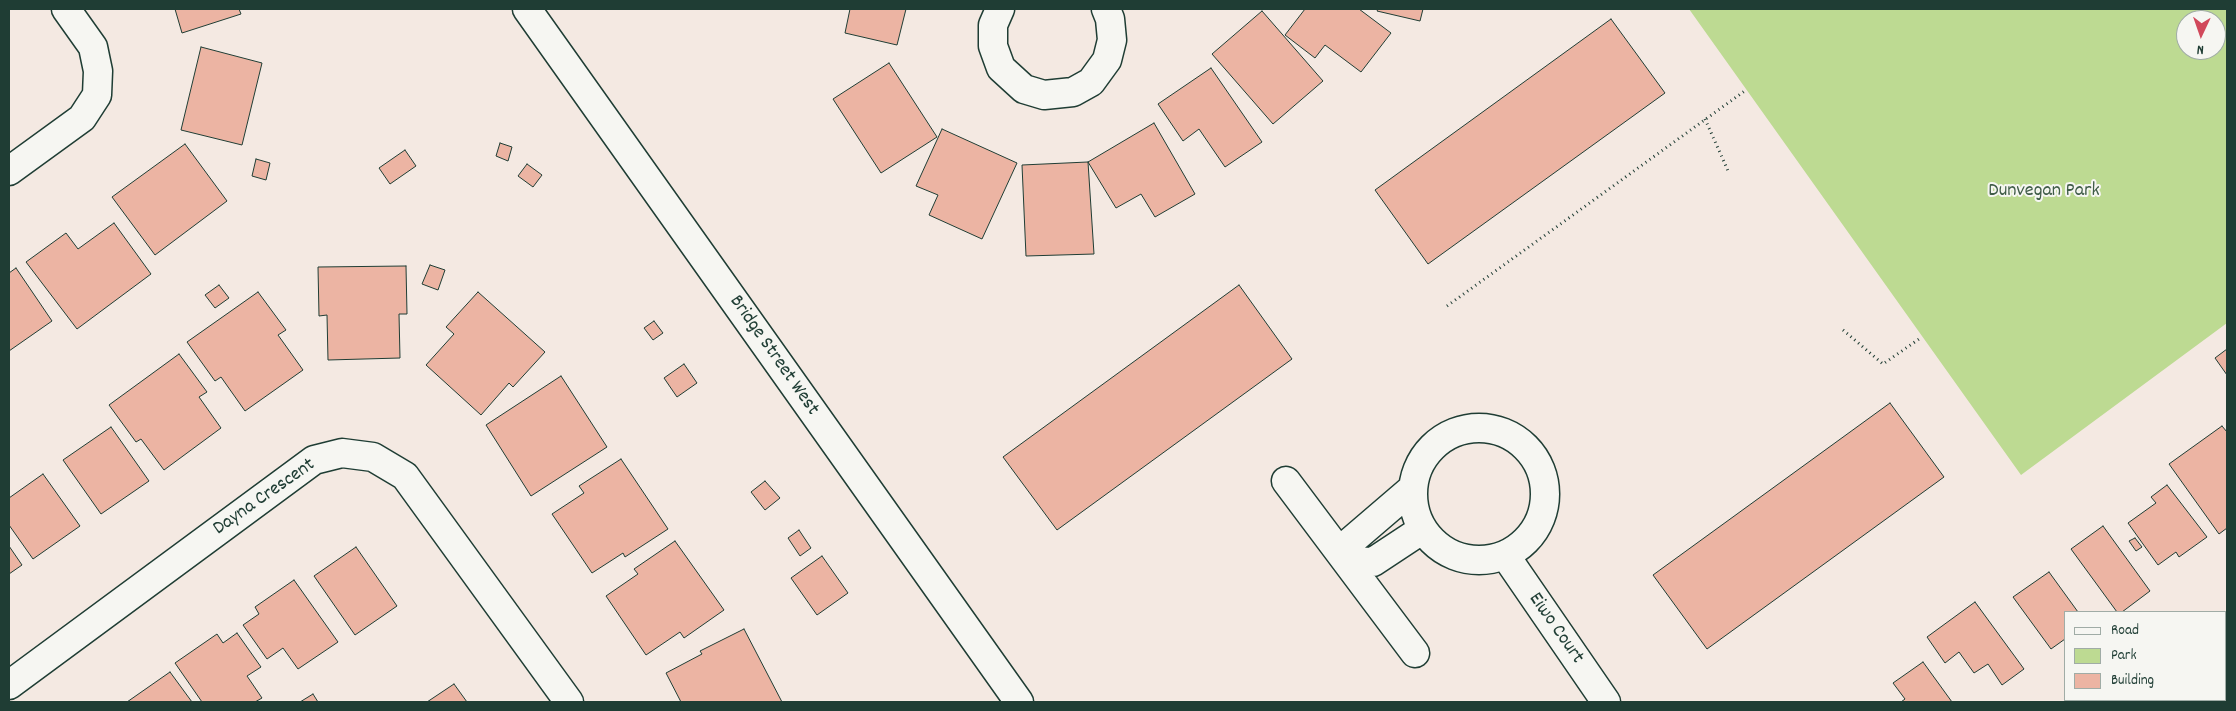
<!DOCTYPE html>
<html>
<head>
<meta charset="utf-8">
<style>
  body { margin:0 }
  #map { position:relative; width:2236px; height:711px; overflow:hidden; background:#f4e9e2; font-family:Dekko,sans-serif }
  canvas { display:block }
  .frame { position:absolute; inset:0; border:10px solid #1f3d34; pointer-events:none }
  .legend { position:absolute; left:2064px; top:611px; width:162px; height:90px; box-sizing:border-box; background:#f6f6f2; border:1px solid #a0aca6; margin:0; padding:6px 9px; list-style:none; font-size:15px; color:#1f3d34 }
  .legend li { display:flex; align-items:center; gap:10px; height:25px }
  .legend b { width:25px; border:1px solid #a0aca6 }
  .north { position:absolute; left:2176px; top:10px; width:50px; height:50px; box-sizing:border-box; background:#f6f6f2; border:1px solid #a0aca6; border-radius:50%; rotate:183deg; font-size:14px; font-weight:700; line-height:20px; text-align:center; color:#1f3d34 }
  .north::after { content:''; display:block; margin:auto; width:18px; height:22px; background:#d1495b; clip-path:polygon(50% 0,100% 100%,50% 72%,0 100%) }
</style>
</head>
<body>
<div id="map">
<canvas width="2236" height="711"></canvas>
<div class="frame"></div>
<ul class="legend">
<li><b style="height:6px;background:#f6f6f2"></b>Road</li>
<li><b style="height:14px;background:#bdda92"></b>Park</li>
<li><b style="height:14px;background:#ecb4a3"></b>Building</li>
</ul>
<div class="north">N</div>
</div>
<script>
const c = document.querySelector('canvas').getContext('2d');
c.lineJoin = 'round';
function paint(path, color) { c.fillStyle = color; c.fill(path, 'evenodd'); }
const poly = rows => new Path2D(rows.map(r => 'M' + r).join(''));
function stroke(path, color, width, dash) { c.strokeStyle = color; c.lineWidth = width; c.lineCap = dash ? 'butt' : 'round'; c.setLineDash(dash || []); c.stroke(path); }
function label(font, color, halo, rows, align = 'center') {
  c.font = font + ' Dekko,sans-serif'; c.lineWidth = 4; c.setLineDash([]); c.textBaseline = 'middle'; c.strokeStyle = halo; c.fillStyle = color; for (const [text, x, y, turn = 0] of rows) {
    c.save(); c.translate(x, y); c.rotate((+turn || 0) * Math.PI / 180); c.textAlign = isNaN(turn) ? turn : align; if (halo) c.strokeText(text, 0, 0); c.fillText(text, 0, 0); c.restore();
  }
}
paint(poly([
  [1689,9,2227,9,2227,323,2021,475],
  [2186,20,2216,20,2216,50,2186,50]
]), '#bdda92');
const building = poly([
  [175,9,239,9,241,14,182,33,175,9],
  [850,9,906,9,897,45,845,33,850,9],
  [1305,9,1359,9,1391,33,1361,72,1325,45,1315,58,1285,35,1305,9],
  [1378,9,1423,9,1420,21,1377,11,1378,9],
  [1262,11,1323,81,1273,124,1212,54,1262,11],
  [1611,19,1665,93,1428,264,1375,190,1611,19],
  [201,47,262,63,242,145,181,130,201,47],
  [889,63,937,137,881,173,833,99,889,63],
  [1211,68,1262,142,1225,167,1199,129,1183,141,1158,104,1211,68],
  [1154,123,1195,194,1155,217,1141,194,1116,208,1088,162,1154,123],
  [942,129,1017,163,982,239,929,215,938,195,916,186,942,129],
  [500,143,512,147,508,161,496,156,500,143],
  [185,144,227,201,155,255,112,197,185,144],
  [405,150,416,166,390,184,379,168,405,150],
  [256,159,270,163,266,180,252,176,256,159],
  [1088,162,1094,254,1026,256,1022,165,1088,162],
  [527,164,542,175,533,187,518,176,527,164],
  [114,223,151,274,77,329,26,262,66,233,78,249,114,223],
  [430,265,445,270,438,290,422,284,430,265],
  [406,266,407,314,399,314,400,358,328,360,327,315,319,316,318,267,406,266],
  [16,268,52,321,9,351,9,273,16,268],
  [219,285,229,298,215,308,205,295,219,285],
  [1239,285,1292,359,1057,530,1003,457,1239,285],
  [258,292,286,330,278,335,303,370,245,411,221,377,215,381,187,342,258,292],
  [478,292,545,352,513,387,509,383,481,415,426,365,454,334,446,327,478,292],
  [654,321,663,333,653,340,644,328,654,321],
  [2227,349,2227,375,2215,358,2227,349],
  [179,354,207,392,199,397,221,428,164,470,141,439,136,442,109,405,179,354],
  [684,364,697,383,677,397,664,378,684,364],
  [561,376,607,447,531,496,486,425,561,376],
  [1890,403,1944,477,1707,649,1653,575,1890,403],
  [2222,426,2227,432,2227,528,2219,534,2169,464,2222,426],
  [111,427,149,481,101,514,63,460,111,427],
  [621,459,668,529,625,557,623,553,592,573,552,514,584,493,579,486,621,459],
  [43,474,80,526,33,559,9,525,9,498,43,474],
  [765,481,780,498,765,510,751,492,765,481],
  [2167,485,2207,537,2179,557,2176,552,2158,565,2128,523,2156,503,2151,497,2167,485],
  [2103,526,2150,591,2122,612,2117,612,2071,549,2103,526],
  [799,530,811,548,800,556,788,538,799,530],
  [2135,538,2142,547,2136,551,2129,541,2135,538],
  [675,541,724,610,684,638,680,632,646,655,606,596,638,574,634,569,675,541],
  [9,546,22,565,9,574,9,546],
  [356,547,397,606,355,635,314,576,356,547],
  [822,556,848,593,817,615,791,578,822,556],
  [2049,572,2078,612,2065,612,2065,639,2051,649,2013,597,2049,572],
  [294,580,338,642,298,669,283,648,267,659,243,625,259,614,255,607,294,580],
  [1975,602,2024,669,2002,685,1988,664,1974,673,1959,652,1945,663,1927,637,1975,602],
  [744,629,782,702,681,702,666,673,702,654,700,651,744,629],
  [237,633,261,667,247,676,262,698,255,702,202,702,175,663,217,634,223,643,237,633],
  [1923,662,1952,702,1901,702,1905,699,1893,683,1923,662],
  [170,672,192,702,127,702,170,672],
  [454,684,467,702,427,702,454,684],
  [313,694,318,702,300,702,313,694]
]);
paint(building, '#ecb4a3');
stroke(building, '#1f3d34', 1);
const minor = poly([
  [1000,9,993,25,993,46,1001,68,1024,89,1044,95,1073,92,1091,82,1107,60,1112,40,1110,19,1106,9],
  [9,171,82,118,97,95,98,71,93,47,66,9],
  '1413 494a66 66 0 1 1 132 0a66 66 0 1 1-132 0Z',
  [1286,481,1415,653],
  [1413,488,1350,542,1347,561,1373,562,1423,529],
  [1505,555,1606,702],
  [2225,638,2227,637],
  [9,685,314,460,342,453,373,457,405,476,569,702],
  [2136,702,2139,700]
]);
const major = poly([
  [527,9,1019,702]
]);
stroke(minor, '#1f3d34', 31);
stroke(major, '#1f3d34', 31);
stroke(poly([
  [1705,119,1729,173],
  [1447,306,1746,90],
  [1843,330,1883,364,1922,337]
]), '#1f3d34', 3, [1, 4]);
stroke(minor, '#f6f6f2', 28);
stroke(major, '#f6f6f2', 28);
label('20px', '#3f5c47', '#f6f6f2', [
  ["Dunvegan Park",2044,192]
]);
label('20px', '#1f3d34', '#f6f6f2', [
  ["Bridge Street West",773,356,55],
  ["Dayna Crescent",265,498,-35],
  ["Eiwo Court",1555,629,55]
]);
</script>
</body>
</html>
